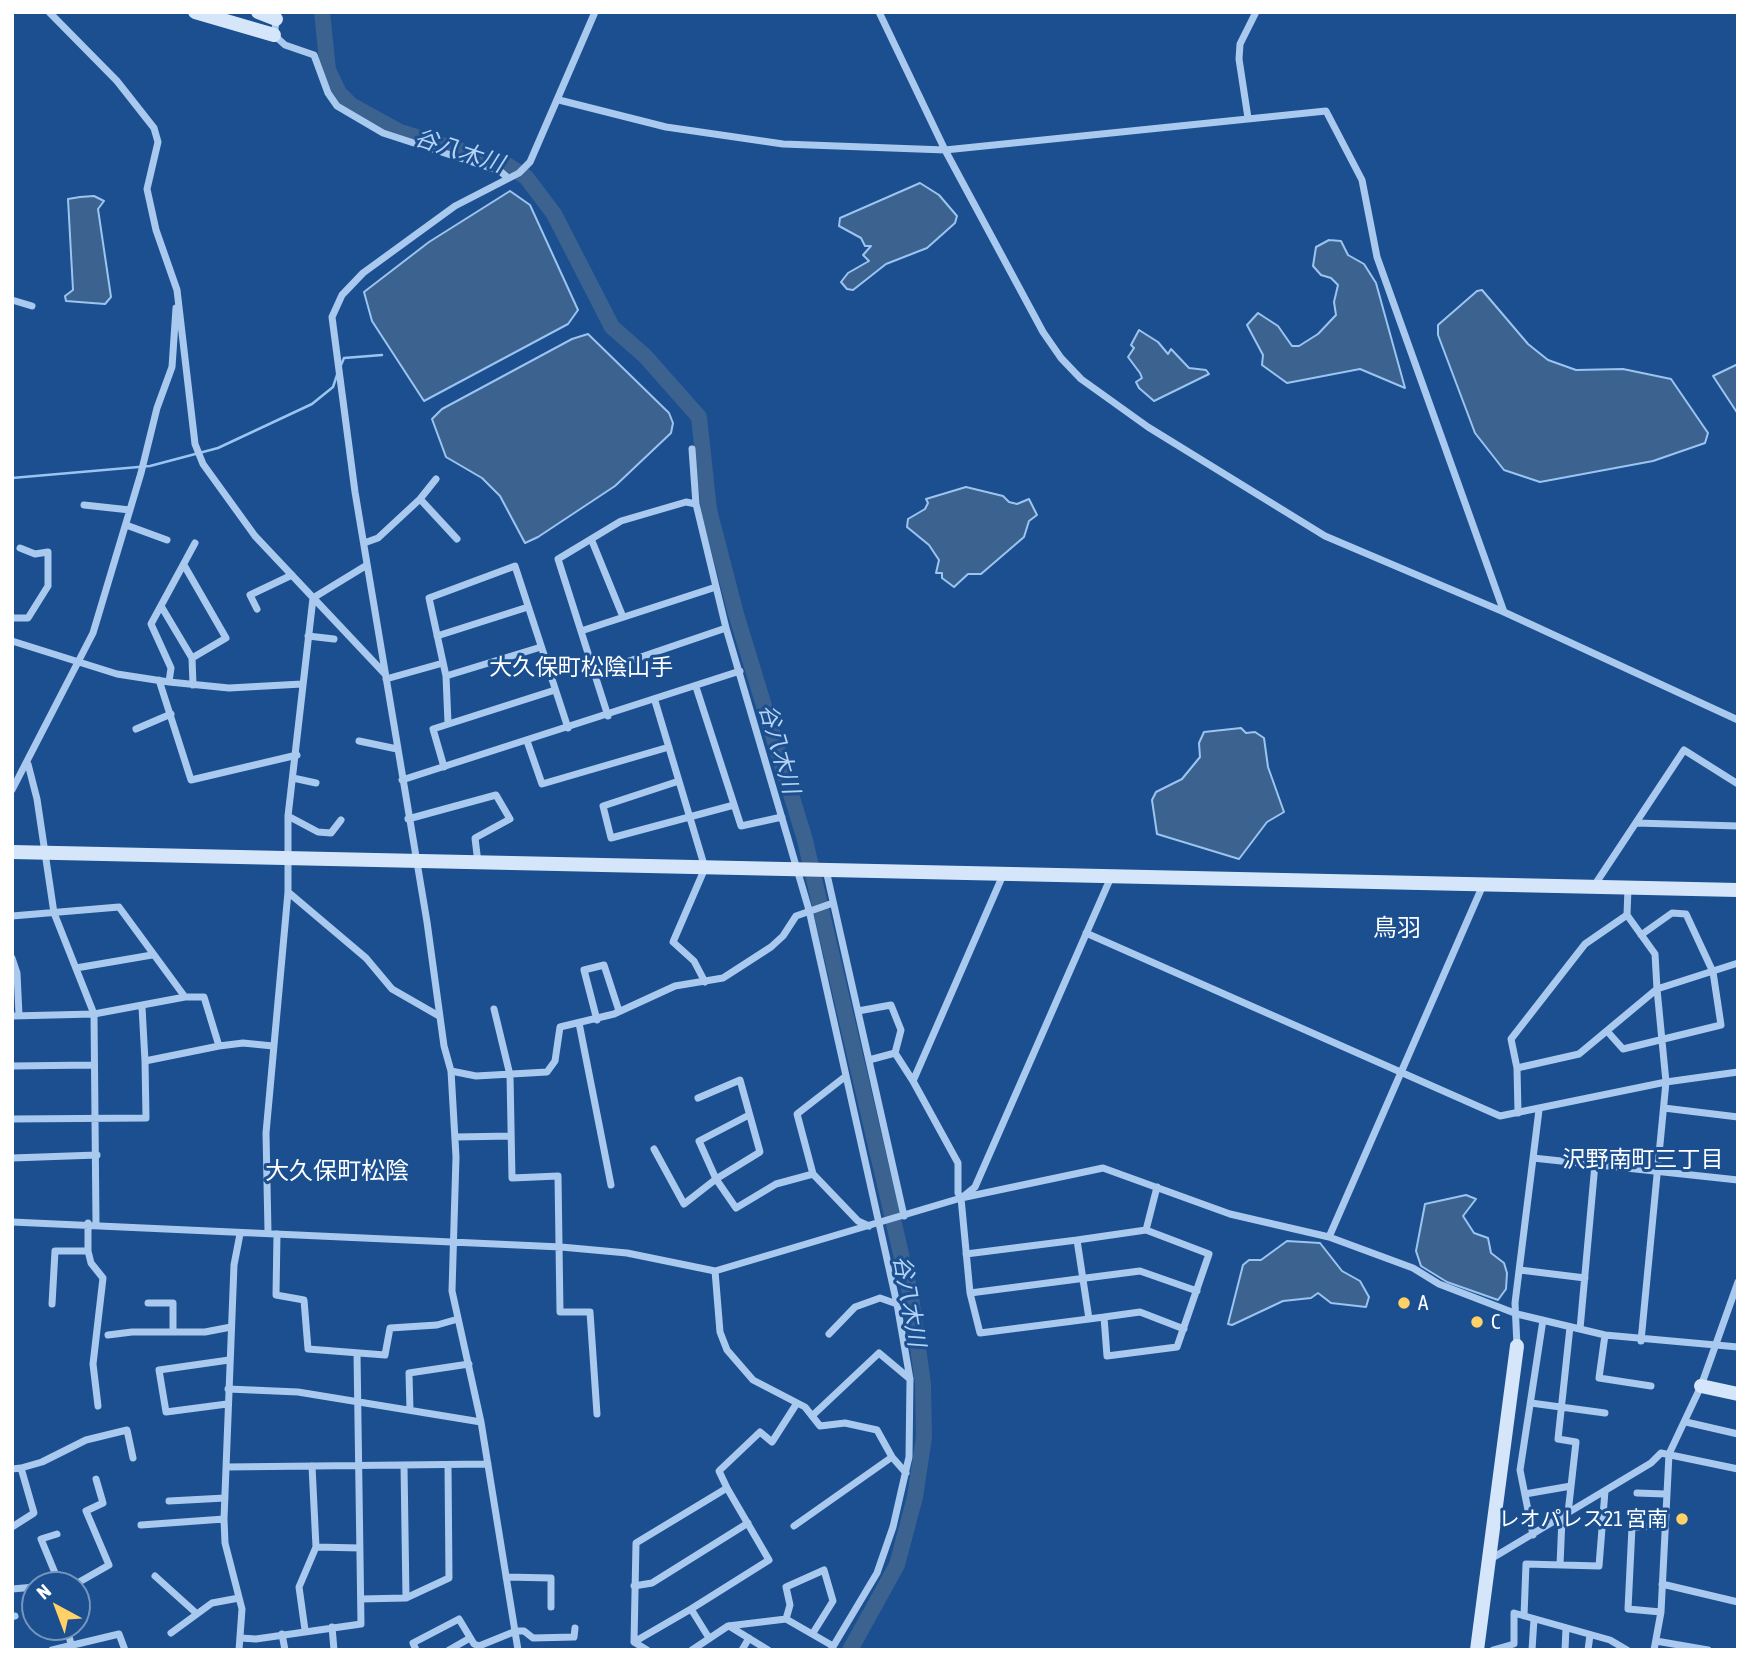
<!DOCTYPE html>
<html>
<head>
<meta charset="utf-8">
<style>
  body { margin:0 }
  #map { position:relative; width:1750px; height:1662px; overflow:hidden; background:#1b4f8f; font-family:"Asap Condensed",sans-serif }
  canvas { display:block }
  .frame { position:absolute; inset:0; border:14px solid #fff; pointer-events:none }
  .north { position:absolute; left:21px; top:1571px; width:70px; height:70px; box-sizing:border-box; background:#1b4f8f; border:2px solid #7695bc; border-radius:50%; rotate:319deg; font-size:19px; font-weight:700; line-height:28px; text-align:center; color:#fff }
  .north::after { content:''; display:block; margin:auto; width:24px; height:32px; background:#ffd166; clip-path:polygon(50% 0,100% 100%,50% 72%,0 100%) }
</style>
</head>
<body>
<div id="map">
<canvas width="1750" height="1662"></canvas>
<div class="frame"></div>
<div class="north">N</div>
</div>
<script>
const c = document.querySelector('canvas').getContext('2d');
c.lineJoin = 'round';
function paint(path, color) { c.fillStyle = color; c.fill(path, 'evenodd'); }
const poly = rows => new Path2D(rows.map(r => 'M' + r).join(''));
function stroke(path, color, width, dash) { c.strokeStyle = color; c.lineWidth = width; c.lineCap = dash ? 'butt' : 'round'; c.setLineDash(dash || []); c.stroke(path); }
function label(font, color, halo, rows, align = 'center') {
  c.font = font + ' "Asap Condensed","Noto Sans JP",sans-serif'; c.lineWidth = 6; c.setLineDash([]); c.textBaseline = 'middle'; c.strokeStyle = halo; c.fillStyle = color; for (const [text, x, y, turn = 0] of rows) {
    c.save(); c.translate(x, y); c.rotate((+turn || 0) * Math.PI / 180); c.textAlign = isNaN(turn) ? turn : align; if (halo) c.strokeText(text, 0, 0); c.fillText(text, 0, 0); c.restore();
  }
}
const water = poly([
  [920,183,939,195,957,216,955,223,927,248,886,264,853,290,847,289,841,282,848,273,869,261,863,255,871,246,865,246,861,238,839,226,840,218,920,183],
  [510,191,530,205,578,310,568,324,424,401,372,321,364,292,429,242,510,191],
  [80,197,94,196,104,201,98,209,111,297,105,304,66,301,65,296,73,290,68,199,80,197],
  [1329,240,1341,241,1348,255,1364,264,1376,283,1405,388,1360,369,1287,383,1262,365,1263,355,1247,325,1258,313,1278,326,1292,346,1299,346,1318,334,1336,315,1334,302,1338,285,1331,278,1321,275,1313,266,1316,247,1329,240],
  [1482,290,1528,344,1548,360,1576,370,1623,369,1671,379,1708,433,1705,443,1653,461,1540,482,1504,470,1475,433,1438,335,1438,325,1477,291,1482,290],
  [1139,330,1158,342,1168,354,1171,349,1189,368,1206,370,1209,374,1154,401,1139,388,1136,382,1142,378,1140,373,1128,357,1134,348,1131,345,1139,330],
  [588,334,669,413,673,423,671,433,615,486,538,537,525,543,500,496,482,478,446,457,432,419,442,409,572,339,588,334],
  [1738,364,1738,414,1713,376,1738,364],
  [966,487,1003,496,1009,502,1017,504,1029,499,1037,515,1029,521,1024,537,981,574,968,574,954,587,942,578,942,573,936,573,939,560,929,545,907,527,908,519,925,509,928,503,926,499,966,487],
  [1241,728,1246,733,1255,732,1264,738,1268,767,1284,812,1267,822,1239,859,1157,834,1152,800,1156,792,1182,779,1200,757,1199,743,1204,732,1241,728],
  [1466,1195,1476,1199,1463,1216,1474,1233,1488,1238,1491,1253,1504,1263,1507,1273,1506,1289,1498,1300,1447,1282,1421,1266,1416,1251,1425,1204,1466,1195],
  [1287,1241,1320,1243,1342,1271,1360,1281,1369,1297,1366,1307,1331,1303,1318,1293,1311,1298,1283,1301,1232,1325,1228,1324,1243,1265,1249,1260,1261,1260,1287,1241]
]);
paint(water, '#3c6290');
stroke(water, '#9cc4f0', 2);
stroke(poly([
  [341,365,344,358,382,355],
  [12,478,150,466,218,448,312,404,333,387,337,375]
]), '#9cc4f0', 2.5);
stroke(poly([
  [322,12,328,70,339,93,351,105,400,132,507,165,526,177,554,214,612,327,645,356,699,417,709,510,736,614,805,840,911,1297,923,1384,924,1437,915,1497,897,1565,850,1650]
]), '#3c6290', 16);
stroke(poly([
  [49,12,117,81,154,128,158,142,147,189,156,230,177,290,195,444,203,464,255,536,385,674],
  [879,12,945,150,1043,332,1061,358,1081,379,1148,427,1325,536,1504,612,1738,720],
  [277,16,274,35,285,45,314,55,328,93,337,106,383,133,500,171,508,178],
  [559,100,666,127,783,144,945,150,1326,111,1362,180,1377,257,1504,612],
  [1248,118,1239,59,1240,44,1256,12],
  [12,300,32,306],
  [692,449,696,504,726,628,809,910,897,1304,910,1379,909,1457,893,1527,877,1573,831,1650],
  [420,499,436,479],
  [84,505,130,510],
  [126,525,167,540],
  [592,541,623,617],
  [364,543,378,538,420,499,457,539],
  [313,598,367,565],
  [161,606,192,658,226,638,184,565],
  [257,609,250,595,292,575],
  [12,618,28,618,48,586,48,552,35,554,20,548],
  [581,631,716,587],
  [308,636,334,639],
  [437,636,528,607],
  [12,641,117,674,169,682,229,688,302,684],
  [192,658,193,685],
  [594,673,726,628],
  [446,676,541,647],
  [386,679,443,663],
  [159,680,191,780,297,755],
  [169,682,171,668,151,624,195,543],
  [696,687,741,826,782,817],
  [655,701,705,868,673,942,694,961,705,982],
  [608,716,558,559,621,521,686,502,696,504],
  [448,723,446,676,429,598,515,566,568,728],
  [136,729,171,714],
  [359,741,397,749],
  [527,741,542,784,669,747],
  [28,764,37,799,54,913,94,1014,96,1223],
  [444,767,433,729,555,690],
  [293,778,316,783],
  [402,780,740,671],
  [679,781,603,806,611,838,734,805],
  [12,790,93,633,141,473,157,408,172,367,176,308],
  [288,816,318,832,331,833,341,820],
  [408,819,496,795,510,819,475,838,478,863],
  [1636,823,1738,826],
  [826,870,904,1216],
  [1003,875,913,1081,958,1163,958,1193,961,1198,970,1293,980,1333,1089,1319],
  [1594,886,1684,750,1738,784],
  [288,892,366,958,392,989,439,1016],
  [12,916,119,907,185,997,204,997,219,1046,145,1061,146,1118,12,1119],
  [1086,933,1500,1116,1666,1082,1738,1072],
  [12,958,17,973,19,1015],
  [76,968,152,955],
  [142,1007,145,1061],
  [494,1009,510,1075,512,1178,558,1176,560,1312,590,1312,597,1414],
  [858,1011,891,1005,901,1030,895,1053,913,1081],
  [12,1016,94,1014,185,997],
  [597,1020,584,970,604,965,619,1011],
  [579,1023,611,1185],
  [1607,1031,1623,1049,1721,1025,1713,972,1686,914,1672,913,1641,935],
  [219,1046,243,1043,273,1046],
  [869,1060,895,1053],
  [12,1066,93,1065],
  [1517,1068,1579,1054,1657,989,1655,954,1627,915,1628,888],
  [451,1071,476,1076,547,1072,555,1061,560,1027,614,1014,675,986,723,978,771,947,783,936,796,916,833,903],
  [846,1076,797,1114,813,1174,858,1221,869,1226],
  [1664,1108,1738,1117],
  [1518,1113,1517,1068,1511,1039,1585,944,1627,915],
  [749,1115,699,1141,716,1179,736,1208,776,1184,813,1174],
  [455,1137,511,1136],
  [654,1149,684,1204,716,1179,760,1152,740,1080,698,1098],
  [12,1158,97,1155],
  [1533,1158,1738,1180],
  [964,1196,975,1187,1111,877],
  [12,1222,561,1247,627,1253,715,1271,961,1198,1103,1168,1230,1214,1329,1237,1413,1268,1439,1284,1517,1314,1605,1335,1738,1347],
  [1146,1230,1077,1240,1089,1319,1104,1317,1107,1356,1177,1347,1209,1254,1146,1230,1157,1187],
  [268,1232,266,1133,288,892,288,816,313,598],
  [277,1234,276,1295,304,1300,308,1349,385,1355,390,1328,437,1325,458,1319],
  [1329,1237,1483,885],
  [88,1251,91,1263,103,1278,93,1364,98,1406],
  [966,1254,1077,1240],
  [1520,1270,1585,1278],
  [715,1271,720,1332,727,1350,753,1380,805,1407,820,1426,845,1423,877,1430,892,1457,906,1473],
  [970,1293,1140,1271,1197,1291],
  [148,1303,173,1303,173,1332],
  [52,1304,55,1251,88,1251,88,1223],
  [1104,1317,1140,1312,1184,1329],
  [1580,1329,1595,1164],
  [829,1334,855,1307,880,1298,897,1304],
  [108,1335,132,1332,205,1332,231,1327],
  [1605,1335,1599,1378,1651,1386],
  [1641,1341,1666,1082,1657,989,1738,963],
  [1517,1346,1515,1303,1539,1110],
  [228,1389,298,1392,481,1422],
  [1531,1403,1605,1413],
  [227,1404,166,1412,159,1370,229,1360],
  [410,1410,409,1373,469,1364],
  [812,1416,879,1353,910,1379],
  [1686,1422,1738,1434],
  [404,1465,406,1598],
  [226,1467,488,1464],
  [21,1468,42,1462,86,1440,127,1430,133,1458],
  [12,1469,21,1468,34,1513,12,1527],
  [1637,1493,1665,1494],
  [1525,1494,1571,1486],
  [169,1501,225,1498],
  [1568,1513,1576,1442,1558,1439,1570,1327],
  [141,1525,224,1519],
  [794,1526,892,1457],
  [57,1534,41,1539,60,1585],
  [1533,1535,1520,1470,1543,1320],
  [316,1547,360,1548],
  [1489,1560,1651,1463,1661,1453,1738,1469],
  [1560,1565,1562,1518],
  [155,1576,196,1613],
  [506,1577,551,1578,551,1607],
  [1662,1584,1738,1602],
  [74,1585,109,1565,86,1511,103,1503,96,1479],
  [634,1586,652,1583,748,1523],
  [12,1589,35,1587],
  [361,1599,406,1598,449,1578,448,1465],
  [1661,1612,1628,1609,1632,1527,1664,1526],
  [1524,1616,1526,1564,1599,1566,1605,1491],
  [12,1617,15,1616],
  [786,1619,790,1605,786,1587,824,1570,833,1601,813,1633],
  [729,1626,768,1650],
  [66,1627,73,1650],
  [332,1627,334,1650],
  [305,1630,299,1587,316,1547,312,1466],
  [171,1633,212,1603,239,1598],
  [282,1634,285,1650],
  [240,1638,256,1639,361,1624,357,1353],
  [709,1638,691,1609,769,1560,727,1488],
  [1656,1641,1708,1650],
  [634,1642,691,1609],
  [52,1650,119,1634,125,1650],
  [239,1650,242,1609,225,1543,224,1519,234,1265,240,1234],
  [416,1650,413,1643,459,1619,474,1644,479,1646,516,1631,524,1631,533,1638,574,1637,575,1628],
  [449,1650,470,1638],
  [518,1650,481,1422,452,1291,456,1157,451,1071,444,1046,427,922,355,492,332,317,342,295,363,273,455,206,519,173,530,162,595,12],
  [647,1650,634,1642,636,1543,727,1488,719,1471,760,1432,772,1442,797,1403],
  [692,1650,728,1626,786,1619,833,1646],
  [742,1650,749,1638],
  [1493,1650,1514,1644,1514,1613,1610,1640,1627,1650],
  [1532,1650,1534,1619],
  [1565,1650,1566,1628],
  [1588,1650,1590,1635],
  [1654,1650,1661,1612,1669,1454,1701,1386,1738,1282]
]), '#a9c9ee', 7);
stroke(poly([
  [195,12,274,35],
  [258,12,276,19],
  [12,852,1738,890],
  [1701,1386,1738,1394],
  [1477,1650,1517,1346]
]), '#d6e6fa', 14);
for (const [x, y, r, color] of [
  [1404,1303,7,"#ffd166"],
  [1477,1322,7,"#ffd166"],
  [1682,1519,7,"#ffd166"]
]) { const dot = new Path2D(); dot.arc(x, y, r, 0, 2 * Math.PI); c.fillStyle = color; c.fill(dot); stroke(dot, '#1b4f8f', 2.5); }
label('21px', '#fff', '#1b4f8f', [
  ["A",1418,1303],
  ["C",1491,1322],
  ["レオパレス21 宮南",1668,1519,"right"]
], 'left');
label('italic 23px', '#b5d3f5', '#1b4f8f', [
  ["谷八木川",459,151,18],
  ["谷八木川",779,749,74],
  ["谷八木川",909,1301,80]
]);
label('23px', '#fff', '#1b4f8f', [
  ["大久保町松陰山手",581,668],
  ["沢野南町三丁目",1643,1160]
]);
label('24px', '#fff', '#1b4f8f', [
  ["鳥羽",1397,928],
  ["大久保町松陰",337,1171]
]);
</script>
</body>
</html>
